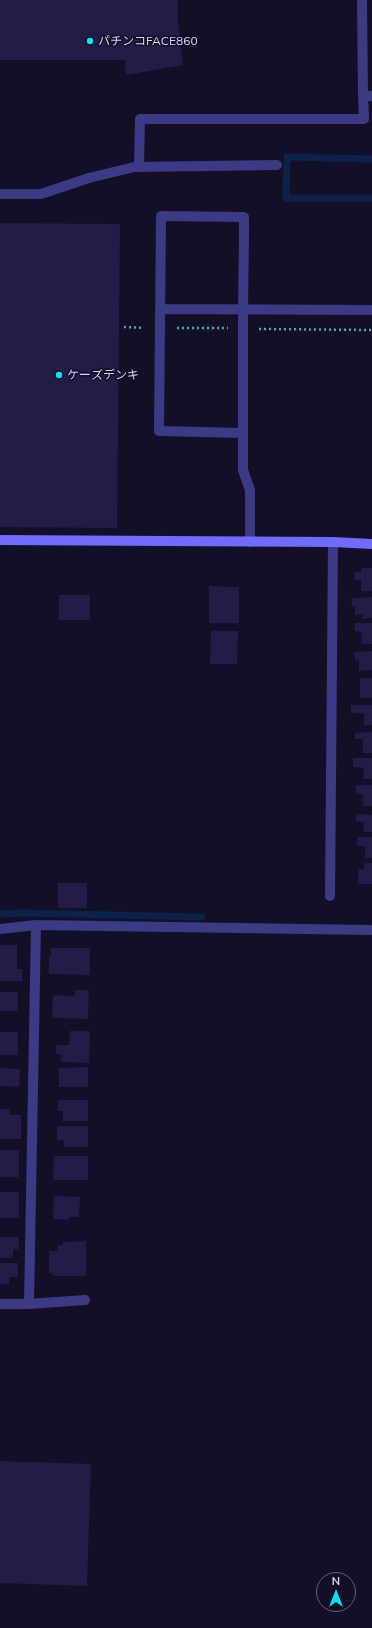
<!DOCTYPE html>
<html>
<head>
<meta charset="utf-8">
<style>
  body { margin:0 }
  #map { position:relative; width:372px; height:1628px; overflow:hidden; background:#130f26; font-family:Mulish,sans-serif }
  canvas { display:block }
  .north { position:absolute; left:316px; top:1572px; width:40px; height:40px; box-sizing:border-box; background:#130f26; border:1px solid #625e7d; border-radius:50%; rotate:0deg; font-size:11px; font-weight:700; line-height:16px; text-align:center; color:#d9d4ff }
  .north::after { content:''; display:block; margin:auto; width:14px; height:18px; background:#00e5ff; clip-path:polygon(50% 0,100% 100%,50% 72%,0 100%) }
</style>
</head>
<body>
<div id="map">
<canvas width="372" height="1628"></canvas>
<div class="north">N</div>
</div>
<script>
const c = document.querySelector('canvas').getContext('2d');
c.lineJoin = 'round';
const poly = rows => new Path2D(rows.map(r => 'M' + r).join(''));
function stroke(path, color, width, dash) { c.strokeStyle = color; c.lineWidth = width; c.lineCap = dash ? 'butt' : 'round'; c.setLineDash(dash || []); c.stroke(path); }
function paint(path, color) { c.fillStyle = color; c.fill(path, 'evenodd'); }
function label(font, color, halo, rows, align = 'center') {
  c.font = font + ' Mulish,"Noto Sans JP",sans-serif'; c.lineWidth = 3; c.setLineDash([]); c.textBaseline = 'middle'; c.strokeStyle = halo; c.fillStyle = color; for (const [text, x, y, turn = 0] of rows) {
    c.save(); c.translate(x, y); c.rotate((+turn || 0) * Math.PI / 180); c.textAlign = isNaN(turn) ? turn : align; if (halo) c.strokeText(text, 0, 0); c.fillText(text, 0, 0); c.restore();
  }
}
stroke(poly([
  [372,159,287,157,286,198,372,198],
  [0,914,23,913,202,917]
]), '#0c2248', 7);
paint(poly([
  [0,0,178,0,178,21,183,65,126,75,125,60,0,60],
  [0,223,120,224,117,528,0,527],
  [361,568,372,568,372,591,361,591,361,580,355,580,355,572,361,572],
  [209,586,239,587,239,623,209,623],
  [59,595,90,595,90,620,59,620],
  [372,597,372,618,363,619,363,614,355,615,355,606,352,606,351,598],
  [355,623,372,623,372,644,361,644,362,632,355,631],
  [211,631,238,631,237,664,210,664],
  [372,651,372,670,359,671,359,660,355,661,354,652],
  [360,678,372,678,372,698,360,698],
  [351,705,372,705,372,725,364,725,364,713,351,713],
  [372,732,372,753,363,753,363,739,355,739,355,733],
  [353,758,372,758,372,779,363,779,364,768,353,767],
  [356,785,372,785,372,806,363,806,363,794,356,794],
  [356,814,372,815,372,832,363,832,364,822,356,821],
  [357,837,372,837,372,858,365,858,365,846,357,846],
  [364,863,372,863,372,884,358,884,358,869,364,869],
  [58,883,87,883,87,908,58,908],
  [0,945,17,945,17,969,22,969,22,981,0,981],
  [51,948,90,948,90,975,49,974,49,955,51,955],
  [75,990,89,990,88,1019,52,1018,53,995,75,996],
  [0,992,18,992,18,1011,0,1011],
  [70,1031,90,1031,89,1063,61,1062,61,1054,56,1054,56,1045,69,1045],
  [0,1032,18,1032,18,1055,0,1055],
  [88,1067,88,1087,59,1087,59,1068],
  [0,1068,20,1069,19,1087,0,1086],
  [58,1100,88,1100,88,1121,63,1121,63,1111,58,1111],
  [0,1109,10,1109,10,1115,21,1115,21,1139,0,1139],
  [57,1126,88,1126,88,1147,64,1147,64,1140,57,1140],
  [0,1150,19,1150,19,1177,0,1177],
  [54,1156,88,1156,88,1180,53,1180],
  [0,1192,19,1192,19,1218,0,1218],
  [54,1196,80,1197,79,1217,69,1217,69,1220,53,1219],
  [0,1237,19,1237,19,1249,13,1249,13,1258,0,1258],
  [86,1241,86,1276,53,1276,53,1273,49,1273,49,1251,58,1251,58,1245,63,1245,63,1242],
  [0,1263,18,1263,18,1277,9,1277,9,1285,0,1284],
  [0,1461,91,1464,87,1586,0,1583]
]), '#241b47');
stroke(poly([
  [124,327,144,328],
  [177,328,228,328],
  [259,329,372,330]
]), '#2fb8b0', 2.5, [2, 3]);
stroke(poly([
  [362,0,363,96,372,96],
  [139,167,140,119,364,119,363,96],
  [0,194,41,194,89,178,134,167,277,165],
  [160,309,372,310],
  [243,433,159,431,161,216,244,217,244,236,243,310,243,470,250,490,250,542],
  [330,896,333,542]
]), '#3d3a85', 10);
stroke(poly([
  [0,929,36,925,372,930],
  [0,1304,29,1304,36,925],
  [29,1304,85,1300]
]), '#3d3a85', 10);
stroke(poly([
  [0,540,333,542,372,544]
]), '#6f6bff', 10);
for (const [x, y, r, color] of [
  [90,41,4,"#00e5ff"],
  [59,375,4,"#00e5ff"]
]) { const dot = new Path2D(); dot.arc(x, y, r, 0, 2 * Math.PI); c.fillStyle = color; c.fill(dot); stroke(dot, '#130f26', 1.5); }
label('12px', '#d9d4ff', '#130f26', [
  ["パチンコFACE860",98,41],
  ["ケーズデンキ",67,375]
], 'left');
</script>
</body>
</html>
